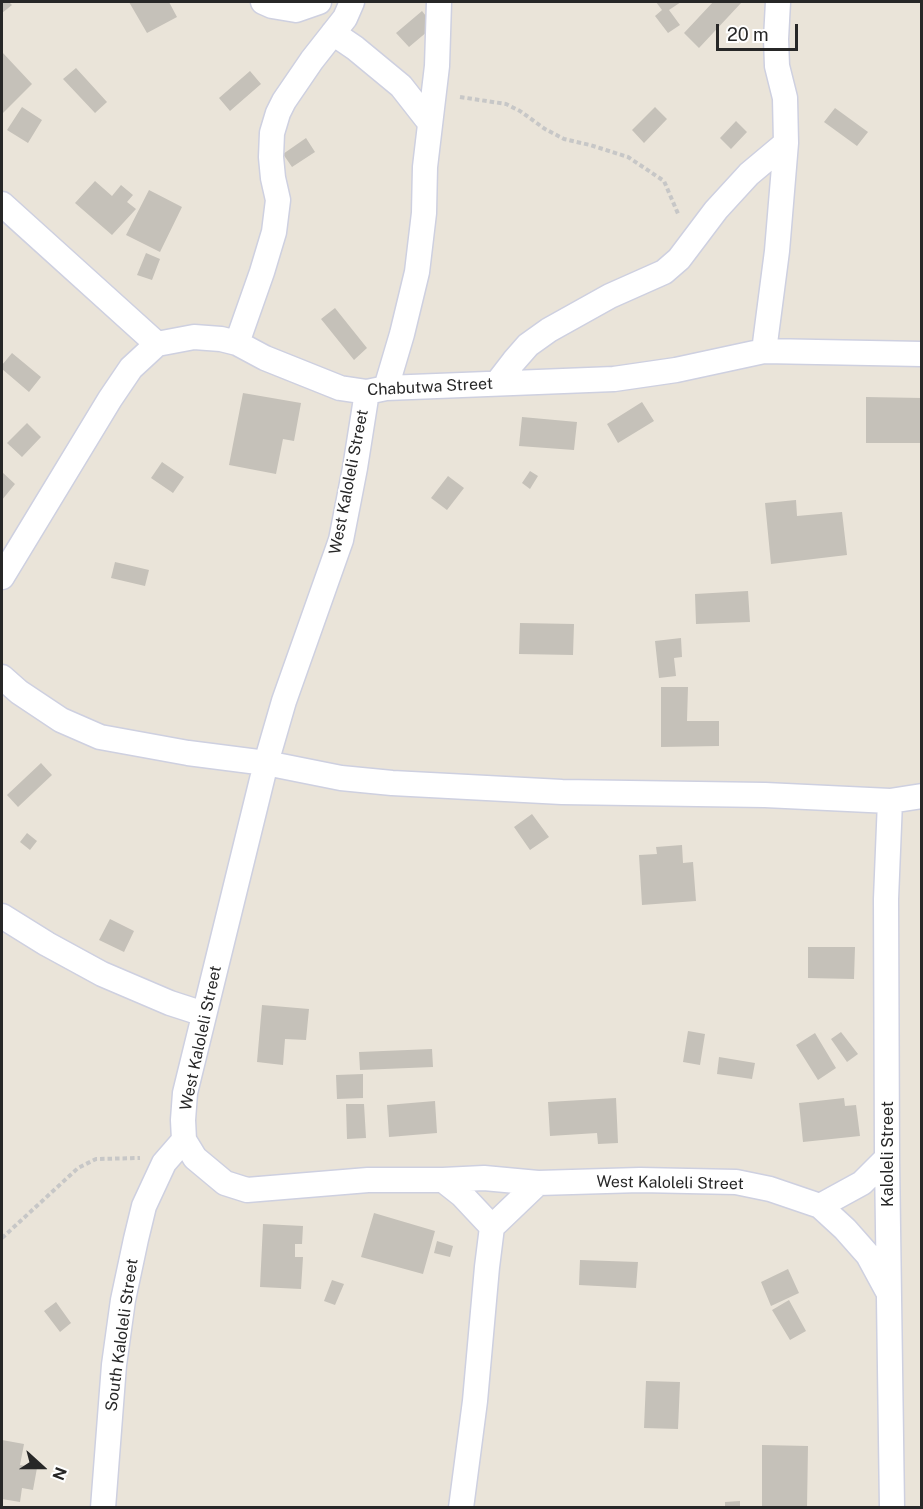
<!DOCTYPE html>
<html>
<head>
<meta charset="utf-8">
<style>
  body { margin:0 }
  #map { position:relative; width:923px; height:1509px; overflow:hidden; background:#eae4d9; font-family:"Public Sans",sans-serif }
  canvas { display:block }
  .frame { position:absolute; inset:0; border:3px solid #272727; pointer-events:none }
  .north { position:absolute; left:12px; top:1437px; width:60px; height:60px; -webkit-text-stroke:4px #fff; paint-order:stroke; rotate:111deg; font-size:16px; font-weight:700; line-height:24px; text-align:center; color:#272727 }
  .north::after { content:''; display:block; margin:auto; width:21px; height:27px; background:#272727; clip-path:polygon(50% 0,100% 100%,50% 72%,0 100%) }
  .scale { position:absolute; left:716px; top:24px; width:82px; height:27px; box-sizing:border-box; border:3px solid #272727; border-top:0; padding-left:8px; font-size:18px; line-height:21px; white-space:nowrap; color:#272727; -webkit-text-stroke:4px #fff; paint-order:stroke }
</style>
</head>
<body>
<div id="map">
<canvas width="923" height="1509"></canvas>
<div class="frame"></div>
<div class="north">N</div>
<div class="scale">20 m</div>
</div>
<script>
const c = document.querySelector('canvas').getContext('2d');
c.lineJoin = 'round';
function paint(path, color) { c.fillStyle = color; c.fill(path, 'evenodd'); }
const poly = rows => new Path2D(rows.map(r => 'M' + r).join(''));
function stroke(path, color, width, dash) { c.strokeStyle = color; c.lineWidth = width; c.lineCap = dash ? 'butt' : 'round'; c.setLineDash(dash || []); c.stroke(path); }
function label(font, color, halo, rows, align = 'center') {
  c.font = font + ' "Public Sans",sans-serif'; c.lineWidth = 4.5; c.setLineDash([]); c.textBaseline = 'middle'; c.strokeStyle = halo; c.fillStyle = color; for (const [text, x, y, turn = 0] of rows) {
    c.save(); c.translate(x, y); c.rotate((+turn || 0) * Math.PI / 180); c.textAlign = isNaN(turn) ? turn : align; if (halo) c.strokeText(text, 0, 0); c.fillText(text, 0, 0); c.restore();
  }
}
paint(poly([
  [2,2,9,2,12,5,2,13],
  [129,2,169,2,177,17,147,33],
  [656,2,681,2,669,10,680,25,668,33,655,16,662,10],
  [713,2,742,2,699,48,684,33],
  [422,11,434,26,409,47,396,33],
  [2,52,32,84,2,114],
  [76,68,107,102,95,113,63,79],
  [250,71,261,84,230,111,219,98],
  [22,107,42,120,28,143,7,130],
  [655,107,667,119,644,143,632,130],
  [835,108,868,132,857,146,824,122],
  [736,121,747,132,731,149,720,138],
  [306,138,315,152,292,167,283,154],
  [95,181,112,196,121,185,133,195,127,202,136,209,112,235,75,203],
  [149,190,182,207,160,252,126,235],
  [146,253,160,259,152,280,137,275],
  [335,308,367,348,354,360,321,319],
  [12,353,41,377,29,392,2,369,2,365],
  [243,393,301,403,294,441,283,439,276,474,229,465],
  [866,397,922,398,922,443,866,443],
  [642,402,654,421,618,443,607,424],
  [522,417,577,422,574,450,519,446],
  [27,423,41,437,22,457,7,443],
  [162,462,184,477,173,493,151,478],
  [530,471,538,476,530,489,522,483],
  [2,472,15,484,2,500],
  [448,476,464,488,447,510,431,498],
  [796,500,797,516,842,512,847,555,771,564,765,503],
  [115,562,149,570,145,586,111,578],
  [748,591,750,622,696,624,695,594],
  [520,623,574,624,573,655,519,654],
  [681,638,682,657,674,658,676,676,659,678,655,641],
  [661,687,688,687,687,721,719,721,719,746,661,747],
  [41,763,52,775,18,807,7,795],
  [532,814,549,837,530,850,514,827],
  [27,833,37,841,30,850,20,842],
  [682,845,683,863,693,862,696,901,642,905,639,855,657,854,656,847],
  [110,919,134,931,124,952,99,940],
  [808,947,855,947,854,979,808,978],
  [262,1005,309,1009,306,1040,285,1039,283,1065,257,1062],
  [688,1031,705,1034,700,1065,683,1062],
  [841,1032,858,1054,847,1062,831,1039],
  [815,1033,836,1068,818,1080,796,1045],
  [432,1049,433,1067,360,1070,359,1052],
  [719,1057,755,1063,752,1079,717,1074],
  [363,1074,363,1098,337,1099,336,1075],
  [616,1098,618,1143,598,1144,597,1133,550,1136,548,1102],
  [844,1098,845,1106,856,1105,860,1136,803,1142,799,1103],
  [435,1101,437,1133,389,1137,387,1105],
  [346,1104,364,1104,366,1138,347,1139],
  [374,1213,435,1231,423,1274,361,1257],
  [263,1224,303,1226,302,1244,295,1244,295,1257,303,1257,301,1289,260,1287],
  [437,1241,453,1246,450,1257,434,1253],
  [580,1260,638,1262,636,1288,579,1285],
  [788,1269,799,1293,771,1306,761,1282],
  [332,1280,344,1284,335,1305,324,1301],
  [789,1300,806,1331,790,1340,772,1310],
  [56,1302,71,1323,60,1332,44,1311],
  [646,1381,680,1382,678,1429,644,1428],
  [2,1440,24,1444,20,1465,37,1468,33,1490,22,1488,20,1502,2,1499],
  [762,1445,808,1446,807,1508,762,1508],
  [740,1501,740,1508,725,1508,725,1502]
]), '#c5c1b9');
const street = poly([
  [263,2,272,6,296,10,319,2],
  [333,33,355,48,401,86,430,123],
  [2,204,157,344],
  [237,343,262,272,274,232,278,200,273,178,271,157,272,133,278,113,284,101,312,60,345,18,352,2],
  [764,351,777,251,786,143,785,98,777,66,776,39,778,2],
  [497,383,514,361,528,345,549,330,610,296,664,272,679,259,716,210,749,174,786,143],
  [386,388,402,334,417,272,424,213,425,167,437,66,439,2],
  [367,392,355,468,341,540,284,701,266,763,185,1093,183,1120,184,1140,195,1158,225,1183,247,1190,368,1180,443,1180,484,1178,538,1183,640,1180,736,1182,770,1189,820,1206,862,1183,887,1158],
  [2,577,110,399,131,368,157,344,194,337,221,339,237,343,265,358,340,388,367,392,386,388,614,379,676,370,764,351,922,354],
  [2,677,19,692,61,720,100,737,188,753,266,763,341,778,392,783,562,792,765,795,890,801,922,796],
  [890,801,886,899,887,1158,892,1508],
  [2,916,47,944,102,974,170,1003,204,1014],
  [443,1180,462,1195,492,1227],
  [820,1206,845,1229,868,1255,887,1290],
  [103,1508,114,1365,123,1300,136,1239,144,1206,164,1163,184,1140],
  [461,1508,475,1401,487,1267,492,1227,538,1183]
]);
stroke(street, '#ced0e0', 27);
stroke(poly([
  [460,97,506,104,520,111,545,129,564,139,590,145,628,157,664,181,679,216],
  [2,1238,78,1168,96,1159,140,1158]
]), '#c7c7c7', 4, [4.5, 3]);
stroke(street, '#fff', 24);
label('16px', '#272727', '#fff', [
  ["Chabutwa Street",430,387,-3],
  ["West Kaloleli Street",349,482,-79],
  ["West Kaloleli Street",201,1038,-78],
  ["Kaloleli Street",888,1154,-90],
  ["West Kaloleli Street",670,1183,1],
  ["South Kaloleli Street",122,1335,-82]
]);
</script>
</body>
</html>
